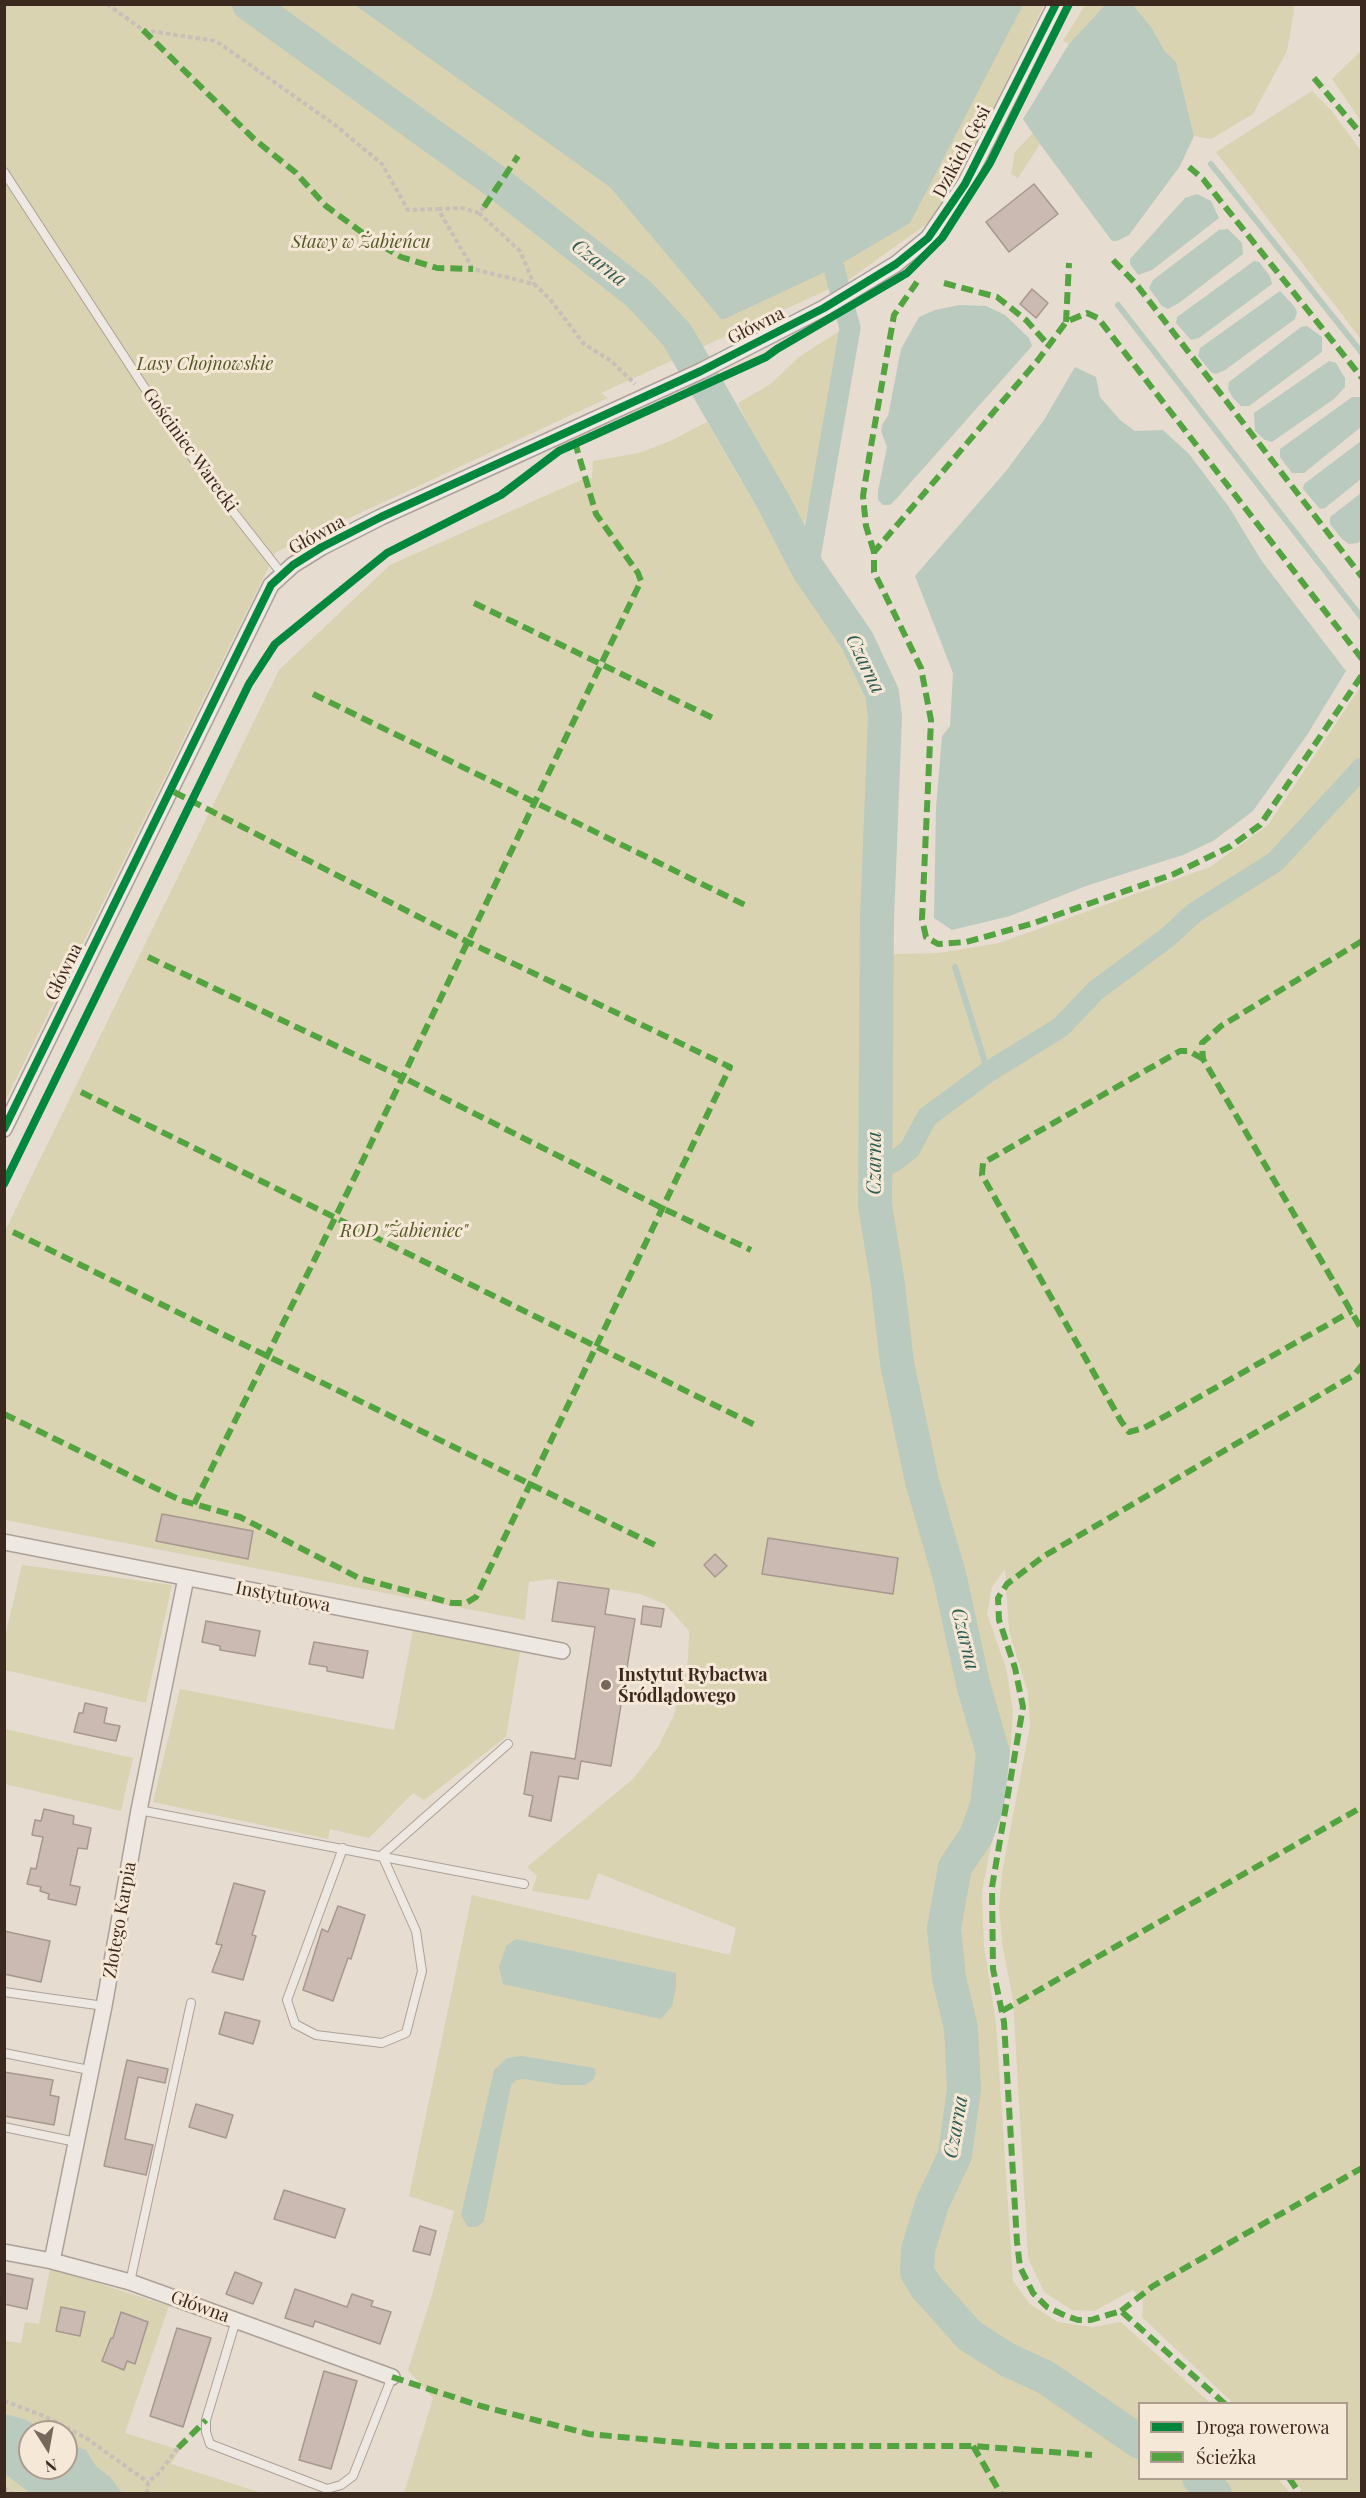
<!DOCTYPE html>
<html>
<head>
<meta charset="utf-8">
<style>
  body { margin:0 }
  #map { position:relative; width:1366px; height:2498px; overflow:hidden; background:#e6dcd0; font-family:"Playfair Display",serif }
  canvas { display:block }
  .frame { position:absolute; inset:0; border:6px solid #3b2920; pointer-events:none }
  .legend { position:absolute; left:1138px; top:2402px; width:210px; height:78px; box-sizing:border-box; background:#f6e8d7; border:2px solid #ab9c8e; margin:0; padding:8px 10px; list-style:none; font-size:18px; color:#3b2920 }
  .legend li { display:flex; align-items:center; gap:12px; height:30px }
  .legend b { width:30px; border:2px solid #ab9c8e }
  .north { position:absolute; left:18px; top:2420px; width:60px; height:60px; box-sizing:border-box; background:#f6e8d7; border:2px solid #ab9c8e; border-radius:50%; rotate:169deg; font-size:16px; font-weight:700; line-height:24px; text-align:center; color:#3b2920 }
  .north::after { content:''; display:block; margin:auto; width:21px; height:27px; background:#77685e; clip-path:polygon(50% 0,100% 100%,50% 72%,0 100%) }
</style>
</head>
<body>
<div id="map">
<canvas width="1366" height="2498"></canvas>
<div class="frame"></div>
<ul class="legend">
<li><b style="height:8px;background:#00873e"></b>Droga rowerowa</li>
<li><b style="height:8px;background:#54a341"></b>Ścieżka</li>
</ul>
<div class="north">N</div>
</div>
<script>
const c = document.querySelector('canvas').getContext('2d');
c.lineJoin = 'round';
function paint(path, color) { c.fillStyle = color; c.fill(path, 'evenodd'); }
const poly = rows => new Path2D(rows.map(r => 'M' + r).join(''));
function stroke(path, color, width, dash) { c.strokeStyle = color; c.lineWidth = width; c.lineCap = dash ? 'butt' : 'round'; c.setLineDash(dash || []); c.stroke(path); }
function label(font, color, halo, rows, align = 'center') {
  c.font = font + ' "Playfair Display",serif'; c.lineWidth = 6; c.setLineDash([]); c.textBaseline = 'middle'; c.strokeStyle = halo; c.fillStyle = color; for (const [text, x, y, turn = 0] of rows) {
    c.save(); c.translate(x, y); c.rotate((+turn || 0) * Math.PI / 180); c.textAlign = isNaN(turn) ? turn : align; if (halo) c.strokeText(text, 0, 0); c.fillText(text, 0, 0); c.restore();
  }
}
paint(poly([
  [5,5,1044,5,942,213,847,281,601,393,608,398,276,552,5,1101],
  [1085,5,1106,5,1069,44,1063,41],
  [1133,5,1293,5,1294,11,1287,51,1253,114,1211,139,1194,136,1176,62,1164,50,1152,28],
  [1361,51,1361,121,1332,79],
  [1312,91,1331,110,1361,151,1361,339,1216,152],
  [1033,133,1040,144,1018,178,1011,174,1015,152],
  [841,330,843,347,832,406,801,537,738,403,772,383,799,357],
  [707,422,793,570,839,634,864,678,874,703,877,720,860,955,939,953,999,943,1210,867,1268,825,1361,686,1361,2493,1304,2493,1293,2479,1346,2478,1346,2404,1233,2403,1142,2317,1143,2301,1133,2290,1094,2311,1072,2310,1044,2292,1028,2258,1013,2000,1002,1943,999,1906,1002,1873,1030,1726,1028,1693,1009,1631,1005,1569,992,1587,987,1614,1006,1668,1013,1711,1011,1744,982,1891,984,1946,996,2023,1013,2281,1030,2304,1058,2322,1092,2327,1121,2322,1210,2403,1140,2404,1140,2478,1278,2479,1290,2493,404,2493,433,2398,408,2370,432,2295,454,2211,409,2196,472,1895,730,1955,736,1928,598,1873,589,1900,532,1891,537,1876,527,1867,633,1779,658,1747,674,1715,688,1660,689,1631,665,1604,640,1594,551,1579,529,1582,525,1620,5,1520,4,1233,279,670,390,565,583,479,592,478,593,461,639,453,670,441],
  [22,1565,172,1585,146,1703,5,1670,5,1636],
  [413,1630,520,1652,506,1737,424,1800,413,1793,369,1838,330,1829,328,1839,153,1802,180,1689,394,1730],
  [5,1729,133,1758,121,1811,5,1784],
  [50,2268,169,2306,125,2433,180,2450,171,2464,262,2493,5,2494,5,2341,21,2343,25,2322,39,2324],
  [30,2432,66,2432,66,2468,30,2468]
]), '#d9d3b2');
paint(poly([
  [1106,4,1133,5,1152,28,1164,50,1176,62,1194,136,1180,166,1129,235,1117,241,1112,241,1040,144,1023,119,1069,44],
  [355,5,1023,5,910,223,834,268,722,320,610,187],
  [1197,194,1211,201,1219,218,1152,270,1138,275,1130,264,1130,259,1185,198],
  [1228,229,1242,243,1243,254,1179,303,1168,309,1162,306,1149,288,1153,280,1219,230],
  [1254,261,1259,262,1270,276,1272,284,1199,338,1191,340,1176,323,1177,317],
  [1280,291,1294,306,1297,312,1295,319,1225,370,1216,374,1211,372,1198,356,1200,348],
  [959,305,986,306,1005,315,1029,338,1032,346,897,498,890,505,883,505,878,500,878,491,887,447,881,431,883,423,888,416,901,349,919,317,935,310],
  [1307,326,1322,337,1322,352,1249,406,1241,406,1233,398,1228,389,1229,382,1301,327],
  [1329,361,1336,363,1345,378,1345,387,1334,399,1272,442,1265,440,1255,431,1254,413],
  [1075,367,1096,377,1100,397,1120,420,1135,431,1163,430,1189,454,1229,507,1261,560,1346,671,1307,735,1253,811,1213,841,1183,855,1086,886,1010,916,952,930,934,918,936,808,942,736,950,726,953,673,915,576,1006,471,1044,420],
  [1352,397,1361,397,1361,427,1304,473,1292,473,1280,457,1280,449],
  [1361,441,1361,479,1325,508,1320,509,1303,489,1304,484],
  [1361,493,1361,540,1358,543,1349,544,1342,539,1330,524,1330,517],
  [516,1939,676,1973,676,1987,672,2006,661,2019,503,1984,499,1967,506,1946],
  [522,2056,594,2068,596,2073,593,2080,585,2085,561,2085,523,2079,516,2080,511,2085,484,2221,477,2227,468,2227,461,2215,494,2070,507,2058],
  [5,2414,24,2419,49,2432,30,2432,30,2468,66,2468,66,2443,86,2450,96,2466,110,2477,122,2493,30,2493,5,2474]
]), '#bbcabe');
stroke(poly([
  [1211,164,1362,353],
  [1118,305,1362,618],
  [955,967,988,1072]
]), '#bbcabe', 6);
stroke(poly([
  [808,569,850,328,834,268],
  [874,1170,895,1161,910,1149,927,1117,988,1072,1061,1027,1095,991,1168,937,1194,913,1275,862,1362,768]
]), '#bbcabe', 21);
stroke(poly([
  [249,4,495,181,640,295,677,335,774,503,808,569,857,640,882,693,885,717,877,919,875,1205,888,1285,897,1363,922,1481,950,1578,973,1684,993,1753,987,1805,976,1836,955,1867,944,1928,949,1978,961,2028,964,2089,955,2155,932,2204,918,2250,917,2272,926,2287,970,2336,1008,2360,1045,2377,1140,2442],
  [1199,2478,1215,2494]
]), '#bbcabe', 34);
const building = poly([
  [1034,184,1058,214,1009,252,986,222,1034,184],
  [1032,289,1048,303,1036,318,1020,304,1032,289],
  [162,1514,253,1531,248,1559,156,1541,162,1514],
  [768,1538,898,1558,893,1594,762,1574,768,1538],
  [715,1554,727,1566,715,1577,704,1565,715,1554],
  [558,1582,609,1589,605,1614,635,1619,611,1766,581,1761,578,1779,559,1776,551,1821,529,1816,533,1796,524,1794,531,1752,575,1759,595,1627,552,1621,558,1582],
  [643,1606,664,1609,661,1627,641,1624,643,1606],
  [206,1621,260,1631,255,1656,220,1650,220,1646,202,1642,206,1621],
  [314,1642,368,1651,363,1678,327,1671,327,1667,309,1664,314,1642],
  [85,1703,107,1708,104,1723,120,1726,116,1741,74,1732,79,1713,83,1713,85,1703],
  [44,1809,74,1816,73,1824,91,1828,87,1849,78,1848,70,1885,80,1887,76,1905,48,1899,49,1894,40,1891,41,1887,27,1884,31,1868,36,1869,43,1837,32,1835,35,1820,41,1821,44,1809],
  [234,1883,265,1891,252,1935,256,1936,243,1980,212,1972,222,1945,216,1944,234,1883],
  [338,1906,365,1915,351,1959,348,1958,333,2001,303,1990,322,1929,328,1932,338,1906],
  [4,1931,50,1941,41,1982,4,1974,4,1931],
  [225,2012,260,2021,253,2044,219,2034,225,2012],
  [127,2060,168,2069,165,2083,138,2077,125,2139,153,2145,146,2175,104,2166,127,2060],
  [4,2072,53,2080,50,2095,59,2097,54,2125,4,2116,4,2072],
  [196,2104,233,2115,226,2138,189,2127,196,2104],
  [284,2190,345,2209,335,2238,274,2219,284,2190],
  [420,2226,436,2231,430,2255,413,2251,420,2226],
  [235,2272,262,2283,253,2304,226,2294,235,2272],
  [4,2273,33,2279,27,2309,4,2304,4,2273],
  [295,2289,347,2307,352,2294,373,2301,371,2306,391,2312,380,2344,315,2321,313,2327,285,2318,295,2289],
  [61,2307,85,2312,80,2336,56,2331,61,2307],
  [121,2312,148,2322,135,2364,127,2361,124,2370,102,2361,111,2338,113,2338,121,2312],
  [177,2328,211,2338,183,2427,150,2416,177,2328],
  [324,2371,357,2381,331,2469,299,2460,324,2371]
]);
paint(building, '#cabab1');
stroke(building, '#a7978f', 1.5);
const lane = poly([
  [4,172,161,413,209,481,282,574],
  [139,1810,524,1884],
  [343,1848,287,2000,295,2024,316,2035,382,2043,406,2033,422,1971,416,1931,382,1855,508,1744],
  [4,1992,104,2006],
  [4,2053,89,2070],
  [4,2127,76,2142],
  [130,2282,191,2003],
  [236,2320,206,2420,206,2432,210,2444,327,2489,341,2485,353,2476,392,2377]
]);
const street = poly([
  [4,1129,271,585,293,565,322,547,381,517,701,371,824,308,896,264,928,238,965,184,1056,4],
  [4,1542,562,1651],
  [4,2252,52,2261,130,2282,392,2377],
  [52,2261,104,2006,139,1810,186,1578]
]);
stroke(lane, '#aca198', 10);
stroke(street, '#aca198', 18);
stroke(poly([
  [107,4,143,30,216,41,335,125,382,164,408,210,438,209,473,269,534,284,550,299,584,344,611,361,635,384],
  [484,207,479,213,520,251,534,284],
  [438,209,462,208,479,213],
  [4,2401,44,2416,86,2438,148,2482],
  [4,2488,13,2494],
  [147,2494,148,2482,158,2474,178,2448]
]), '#c7bfb8', 4, [4.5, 3]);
stroke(lane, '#eee8e2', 8);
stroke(street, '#eee8e2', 15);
stroke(poly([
  [143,30,254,139,295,172,326,206,375,242,401,257,437,268,473,269],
  [1314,78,1362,135],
  [1189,167,1203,179,1362,378],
  [484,207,518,156],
  [1113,260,1136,284,1362,577],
  [944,283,997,297,1026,320,1049,346],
  [1066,322,1069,263],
  [874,552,866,526,863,496,870,452,894,315,917,282],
  [474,603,713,718],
  [1362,659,1098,318,1087,313,1066,322,1038,360,874,552,874,572,921,668,931,720,922,919,926,937,938,944,966,942,1031,924,1174,874,1231,846,1260,825,1362,675],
  [313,694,747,906],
  [1362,941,1221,1026,1202,1043,1203,1059,1362,1330],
  [148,957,402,1077,662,1208,751,1250],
  [1203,1059,1189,1051,1180,1051,983,1163,982,1175,1121,1421,1129,1432,1144,1428,1352,1311],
  [81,1092,755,1425],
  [13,1232,655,1545],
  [4,1414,180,1500,240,1517,359,1578,452,1603,466,1603,476,1597,730,1067,468,942,170,790],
  [194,1504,335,1218,641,581,638,573,596,514,574,439],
  [1002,2011,1362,1807],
  [1121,2311,1153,2286,1362,2168],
  [392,2377,481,2406,589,2434,717,2446,973,2446,1092,2455],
  [1225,2404,1121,2311,1091,2320,1078,2320,1066,2316,1047,2307,1033,2293,1020,2267,1017,2242,1004,2022,993,1969,992,1887,1023,1707,1015,1668,999,1620,998,1598,1007,1584,1044,1556,1354,1375,1362,1365],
  [973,2446,1001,2494],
  [178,2448,206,2420],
  [1289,2478,1300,2494]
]), '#54a341', 6, [12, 6]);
stroke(poly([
  [4,1129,271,585,293,565,322,547,381,517,701,371,824,308,896,264,928,238,965,184,1056,4],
  [4,1184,249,684,275,644,387,553,501,495,559,451,766,357,777,349,907,273,942,238,990,163,1069,4]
]), '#00873e', 8);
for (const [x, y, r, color] of [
  [606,1685,6,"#77685e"]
]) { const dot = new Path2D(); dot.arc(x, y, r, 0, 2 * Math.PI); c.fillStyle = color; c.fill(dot); stroke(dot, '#f6e8d7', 2); }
label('18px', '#3b2920', '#f6e8d7', [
  ["Dzikich Gęsi",962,152,-62],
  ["Główna",756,326,-27],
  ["Gościniec Warecki",190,450,54],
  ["Główna",317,535,-29],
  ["Główna",64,972,-64],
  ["Instytutowa",283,1597,11],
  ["Złotego Karpia",120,1920,-80],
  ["Główna",200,2307,20]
]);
label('italic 18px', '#545826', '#f6e8d7', [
  ["Stawy w Żabieńcu",361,242],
  ["Lasy Chojnowskie",205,364],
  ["ROD \"Żabieniec\"",404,1231]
]);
label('bold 18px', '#3b2920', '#f6e8d7', [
  ["Instytut Rybactwa",618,1675],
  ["Śródlądowego",618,1696]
], 'left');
label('italic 20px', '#2f5b51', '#f6e8d7', [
  ["Czarna",599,263,38],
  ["Czarna",865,664,64],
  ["Czarna",875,1163,-90],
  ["Czarna",965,1639,76],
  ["Czarna",956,2127,-80]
]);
</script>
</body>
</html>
